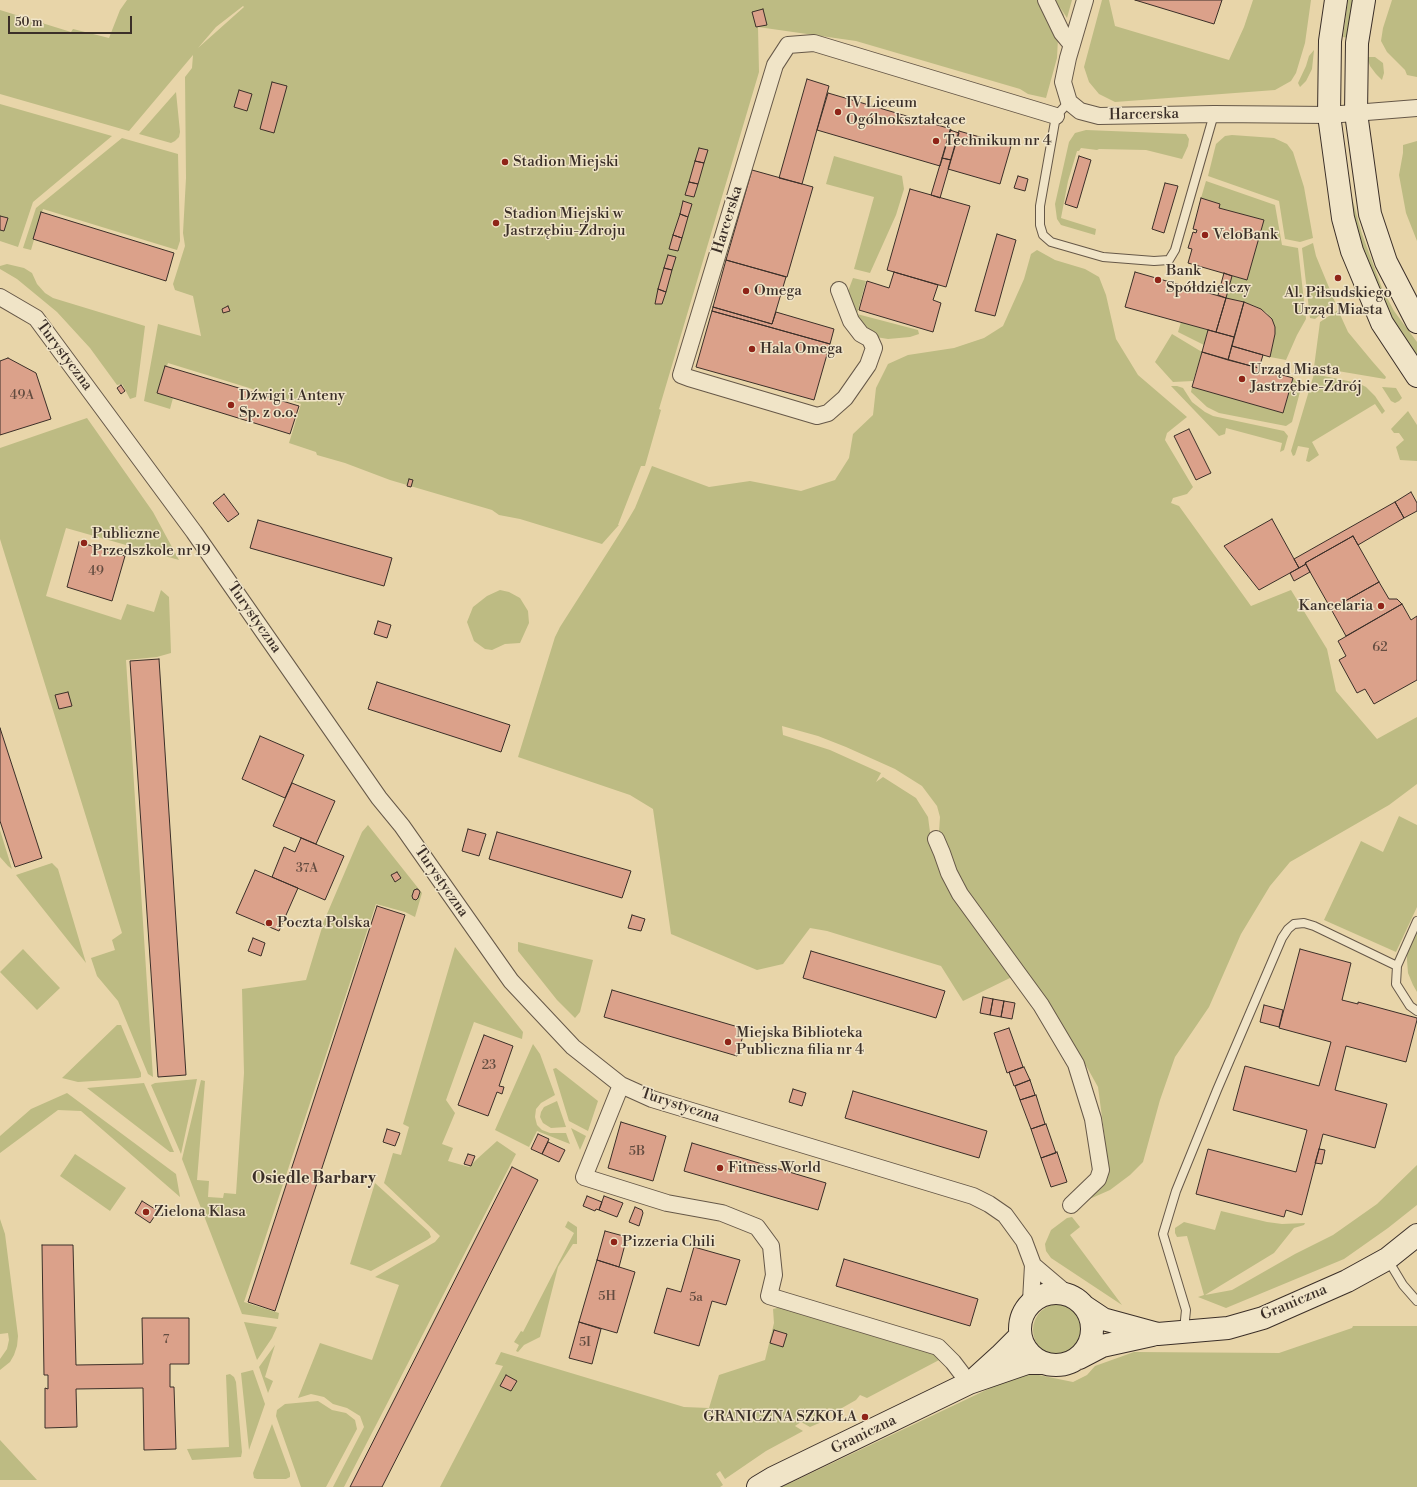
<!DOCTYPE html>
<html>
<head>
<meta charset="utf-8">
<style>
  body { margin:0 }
  #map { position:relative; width:1417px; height:1487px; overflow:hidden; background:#e8d5a9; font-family:"Libre Bodoni",serif }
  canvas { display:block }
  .scale { position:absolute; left:8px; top:16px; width:124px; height:18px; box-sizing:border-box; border:2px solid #3b2f28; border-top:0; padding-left:5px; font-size:12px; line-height:14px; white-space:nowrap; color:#3b2f28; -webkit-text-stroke:3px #f0e4c7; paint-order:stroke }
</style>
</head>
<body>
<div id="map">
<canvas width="1417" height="1487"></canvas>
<div class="scale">50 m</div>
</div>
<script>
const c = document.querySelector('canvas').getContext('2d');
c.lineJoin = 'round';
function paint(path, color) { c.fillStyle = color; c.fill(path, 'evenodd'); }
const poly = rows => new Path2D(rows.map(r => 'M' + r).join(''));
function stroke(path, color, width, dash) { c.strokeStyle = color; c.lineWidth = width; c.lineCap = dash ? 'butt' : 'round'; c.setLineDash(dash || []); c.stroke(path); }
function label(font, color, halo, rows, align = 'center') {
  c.font = font + ' "Libre Bodoni",serif'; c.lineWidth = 3; c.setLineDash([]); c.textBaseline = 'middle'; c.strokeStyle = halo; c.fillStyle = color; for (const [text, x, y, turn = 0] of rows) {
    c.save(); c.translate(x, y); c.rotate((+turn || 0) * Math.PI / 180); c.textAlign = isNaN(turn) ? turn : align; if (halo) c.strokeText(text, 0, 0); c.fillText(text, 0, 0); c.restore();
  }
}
paint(poly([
  [127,0,1072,0,1067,18,1060,7,1064,15,1058,38,1057,58,1046,98,1028,94,1020,89,856,41,758,27,759,72,659,409,661,410,645,466,641,466,618,525,619,526,618,526,602,544,520,519,499,515,492,510,390,480,345,463,317,455,316,452,289,443,301,404,168,363,158,393,173,398,170,409,144,401,158,324,201,336,193,296,175,290,173,284,185,246,183,233,186,178,185,77,192,68,193,55,129,131,0,94,0,10,71,32,73,29,109,38,120,10],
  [243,6,244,7,198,48,216,27],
  [1102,0,1109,0,1115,26,1229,60,1244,27,1253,0,1311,0,1305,43,1296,73,1291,81,1275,90,1115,102,1099,94,1089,82,1084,67],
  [1348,0,1355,0,1349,38,1343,37],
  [1392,0,1417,0,1417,77,1407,75,1405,70,1387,52,1381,41,1383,28],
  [1314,50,1312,69,1306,81,1300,87,1298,83,1306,66,1309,56],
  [1367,57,1375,57,1383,63,1384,73,1382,80,1376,74,1370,66],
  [176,92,180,132,179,137,175,141,171,143,139,134],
  [0,104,112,136,33,202,18,247,0,241],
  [1086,130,1186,134,1189,139,1188,146,1182,159,1146,150,1099,149,1097,150,1081,148,1079,151,1077,151,1068,181,1061,218,1096,229,1095,235,1061,225,1057,219,1055,204,1069,142,1075,133],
  [1232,135,1274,138,1287,144,1293,152,1304,187,1313,238,1300,242,1285,239,1279,201,1208,176,1216,144,1225,136],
  [122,138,178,154,180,241,177,250,43,209,31,250,23,248,36,208],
  [1417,141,1417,241,1406,213,1399,175,1403,153,1403,145],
  [834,156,902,176,904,189,896,215,870,273,854,269,874,197,826,184],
  [1206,181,1275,205,1282,245,1298,248,1306,319,1297,335,1286,360,1270,357,1275,334,1275,326,1267,313,1255,306,1226,298,1232,276,1247,280,1264,220,1219,208,1220,204,1201,198],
  [1349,187,1362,234,1382,288,1394,311,1417,342,1417,360,1400,336,1381,299,1351,222],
  [1313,243,1316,256,1335,302,1315,319,1310,318,1302,248],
  [1037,250,1055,260,1085,269,1099,277,1106,295,1116,339,1138,375,1187,417,1167,433,1165,440,1193,487,1187,494,1173,498,1171,503,1179,506,1251,606,1291,590,1327,649,1336,691,1377,739,1417,717,1417,784,1389,805,1290,862,1270,886,1241,934,1209,1007,1175,1057,1160,1100,1143,1162,1130,1175,1110,1190,1085,1201,1104,1152,1105,1140,1098,1087,1079,1053,1046,1003,960,887,939,832,940,817,937,806,922,786,895,769,846,747,818,736,782,726,783,735,830,750,881,773,876,782,883,777,916,798,928,817,932,847,1014,976,963,1001,941,966,827,931,810,928,783,964,757,970,671,934,653,809,630,795,518,757,555,637,560,627,625,525,635,508,652,466,709,487,750,481,801,491,835,480,849,458,853,434,873,415,876,388,888,364,908,355,954,348,984,338,1003,326,1024,279,1031,254],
  [7,264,24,268,32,273,37,284,45,293,53,298,145,326,136,397,130,399,122,384,117,385,90,348,57,312,17,279,0,269,0,266],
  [853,278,866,281,857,314,918,330,919,334,910,337,888,339,864,335,847,294],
  [1338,310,1348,332,1372,361,1386,377,1385,379,1314,367,1320,322],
  [1181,322,1208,330,1204,345,1178,332],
  [1172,334,1202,352,1193,381,1173,382,1155,362],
  [1314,374,1358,383,1366,387,1375,396,1385,411,1382,414,1375,404,1312,442,1319,455,1309,462,1306,461,1309,448,1298,446,1295,455,1293,456,1291,451],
  [1293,378,1297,382,1301,388,1292,422,1286,426,1219,413,1207,407,1191,392,1192,387,1283,413],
  [1171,386,1177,386,1183,388,1192,402,1205,412,1213,416,1284,431,1288,436,1284,450,1280,452,1282,443,1226,428,1225,434,1219,436],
  [1382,387,1396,388,1402,398,1399,401,1395,403,1391,401],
  [1408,411,1417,425,1417,461,1400,460,1396,447,1404,440,1399,433,1394,433,1391,429],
  [87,418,153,512,179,560,66,528,46,596,121,620,127,604,154,612,161,590,169,597,171,653,157,657,126,660,153,1077,148,1074,118,1001,97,976,91,958,115,950,112,940,122,933,0,539,0,448],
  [500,590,509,592,520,598,528,611,529,623,520,643,505,644,492,650,485,649,474,641,467,622,473,607,487,596],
  [1399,816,1417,825,1417,907,1396,952,1324,920,1361,841,1383,852],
  [368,825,422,893,415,917,405,912,376,904,244,1302,279,1313,278,1319,242,1314,182,1159,201,1080,205,1081,197,1180,209,1181,208,1197,223,1198,224,1193,236,1194,244,1073,242,989,306,980,324,921,362,832],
  [0,830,12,869,8,866,0,857],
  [52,863,58,869,86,963,16,875],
  [1417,927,1417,992,1413,985,1408,973,1407,960,1407,952],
  [518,942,593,960,580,1012,575,1018,557,1000,518,951],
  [455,947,523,1032,522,1039,474,1022,446,1100,455,1113,442,1144,453,1148,448,1161,469,1167,477,1159,497,1141,516,1154,344,1487,333,1487,364,1427,360,1416,347,1408,333,1404,324,1397,311,1394,298,1398,320,1343,372,1360,399,1285,375,1277,435,1242,440,1236,384,1183,393,1153,401,1155,409,1127,403,1124],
  [23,949,60,988,37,1010,0,972],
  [117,1025,121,1025,141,1073,141,1077,138,1078,78,1082,62,1078],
  [533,1044,540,1054,555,1095,541,1103,536,1109,535,1117,537,1125,542,1130,550,1133,566,1133,570,1144,537,1131,529,1147,495,1130],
  [556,1068,598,1101,588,1131,569,1121,553,1069],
  [197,1079,181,1154,151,1085,155,1083],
  [144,1083,174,1152,170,1152,87,1088],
  [67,1093,176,1174,180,1197,81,1111,58,1110,0,1153,0,1136,31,1109],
  [557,1101,566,1127,551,1128,543,1123,540,1117,541,1112,544,1107],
  [571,1128,586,1136,580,1150],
  [75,1154,126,1188,110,1211,60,1176],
  [1417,1165,1417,1205,1388,1228,1344,1259,1226,1308,1198,1297,1204,1295,1187,1236,1177,1237,1175,1233,1175,1228,1184,1222,1215,1230,1221,1211,1267,1222,1282,1224,1305,1223,1304,1225,1294,1228,1274,1253,1205,1295,1232,1290,1295,1254,1333,1235,1377,1204],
  [375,1183,429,1232,431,1237,427,1240,371,1271,350,1264],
  [1072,1217,1080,1227,1070,1235,1122,1305,1051,1258,1046,1251,1045,1244,1051,1230,1067,1218],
  [0,1219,5,1234,18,1336,17,1346,14,1355,10,1362,0,1370,0,1359,7,1349,9,1340,8,1333,0,1334],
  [568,1221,577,1227,577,1244,573,1244,558,1267,540,1337,524,1345,518,1352,516,1351,519,1345,514,1342,521,1331,523,1332,574,1233,565,1227],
  '1033 1330a26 26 0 1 1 52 0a26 26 0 1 1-52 0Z',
  [785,1306,926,1348,941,1359,867,1398,860,1395,856,1400,835,1412,829,1408,821,1412,824,1421,810,1427,801,1422,795,1426,803,1431,766,1451,725,1479,720,1471,716,1474,723,1485,720,1487,440,1487,503,1366,495,1364,501,1352,684,1407,709,1408,719,1375,765,1360,774,1323,773,1309],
  [244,1322,277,1327,272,1338,257,1360],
  [1353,1326,1417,1326,1417,1487,782,1487,1024,1372,1073,1382,1087,1375,1095,1366,1134,1352,1279,1353,1352,1328],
  [275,1345,265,1377,273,1381,268,1393,259,1367],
  [253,1370,265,1404,249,1450,241,1373],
  [230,1374,234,1377,236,1382,242,1452,241,1457,192,1460,187,1449,229,1447,226,1375],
  [318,1401,332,1410,346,1413,355,1420,357,1429,326,1487,301,1487,276,1416,277,1410,285,1404],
  [272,1424,290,1473,290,1477,286,1479,257,1479,254,1478,253,1473],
  [0,1440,37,1480,0,1480]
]), '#bdbb83');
const building = poly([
  [1135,0,1222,0,1214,24,1135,0],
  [763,9,767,25,756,27,752,12,763,9],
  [807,79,829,86,802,184,779,178,807,79],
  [272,82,287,86,274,133,260,129,272,82],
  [239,90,252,94,247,111,234,107,239,90],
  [828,93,951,129,940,166,817,130,828,93],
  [950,130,959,133,951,160,942,158,950,130],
  [959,131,1011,146,1000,184,948,169,959,131],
  [699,148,708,150,704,163,695,161,699,148],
  [1079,156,1091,160,1077,208,1065,204,1079,156],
  [942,158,951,160,940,198,931,195,942,158],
  [695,161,704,163,698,184,689,182,695,161],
  [752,170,813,187,787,277,726,260,752,170],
  [1018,176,1028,179,1025,191,1014,188,1018,176],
  [689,182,698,184,694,197,685,195,689,182],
  [1165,183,1178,186,1164,233,1152,229,1165,183],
  [910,189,970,206,946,287,887,270,910,189],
  [1201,198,1220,204,1219,208,1264,220,1247,280,1188,263,1192,249,1188,248,1193,232,1196,233,1197,230,1193,229,1201,198],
  [683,201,692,204,688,217,680,214,683,201],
  [41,212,174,253,166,281,33,239,41,212],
  [680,214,688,217,682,238,673,235,680,214],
  [0,216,8,218,4,231,0,230,0,216],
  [997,234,1016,240,995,316,975,311,997,234],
  [673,235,682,238,678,251,669,249,673,235],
  [668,255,676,257,672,270,664,268,668,255],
  [726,260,786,277,772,324,713,307,726,260],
  [664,268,672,270,666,292,658,289,664,268],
  [894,272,938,285,933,300,941,303,933,332,859,310,867,281,889,288,894,272],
  [1135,272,1226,298,1216,332,1125,307,1135,272],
  [1224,273,1232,276,1226,298,1218,295,1224,273],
  [658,289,666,292,662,304,655,304,658,289],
  [1226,298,1244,302,1234,337,1216,332,1226,298],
  [1244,302,1261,309,1272,319,1275,327,1275,334,1270,357,1232,346,1244,302],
  [228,306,230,311,223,313,222,309,228,306],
  [713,307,772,324,776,312,834,329,830,344,712,311,713,307],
  [712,311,830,344,814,400,696,367,712,311],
  [1208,330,1234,337,1228,360,1202,352,1208,330],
  [1232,346,1263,355,1259,368,1228,360,1232,346],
  [1202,352,1293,378,1283,413,1192,387,1202,352],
  [8,358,36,373,51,419,0,435,0,361,8,358],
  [165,366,299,406,290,434,157,393,165,366],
  [121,385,125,391,121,394,117,388,121,385],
  [1189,429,1211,473,1196,480,1174,436,1189,429],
  [409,479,413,480,411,487,407,486,409,479],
  [1411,492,1417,503,1417,511,1404,518,1395,502,1411,492],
  [224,494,239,514,228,522,213,503,224,494],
  [1395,502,1404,518,1358,545,1353,536,1305,563,1306,564,1299,568,1294,559,1395,502],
  [1272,519,1299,568,1259,590,1224,546,1272,519],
  [258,520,392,558,384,586,250,548,258,520],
  [1353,536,1379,582,1331,609,1305,563,1353,536],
  [79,542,125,556,112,601,67,587,79,542],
  [1306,564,1310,572,1294,581,1290,573,1306,564],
  [1379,582,1389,599,1397,599,1402,604,1346,636,1331,609,1379,582],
  [1402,604,1411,620,1417,616,1417,680,1374,704,1365,689,1357,693,1339,660,1346,656,1338,641,1402,604],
  [378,621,391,625,387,638,374,634,378,621],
  [159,659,186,1075,158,1077,130,661,159,659],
  [377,682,510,725,501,752,368,709,377,682],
  [68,692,72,706,59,709,55,695,68,692],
  [0,728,42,858,15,867,0,821,0,728],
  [260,736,304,755,285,798,242,779,260,736],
  [292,783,335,801,316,844,273,826,292,783],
  [468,829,486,834,479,856,462,851,468,829],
  [497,832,631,871,622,898,489,859,497,832],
  [301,838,344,856,325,900,272,877,284,847,295,852,301,838],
  [255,870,298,888,279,931,236,913,255,870],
  [397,872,401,878,395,882,391,875,397,872],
  [417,889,419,890,420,892,418,898,416,900,413,899,412,896,414,890,417,889],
  [377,906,405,915,275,1311,248,1302,377,906],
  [632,915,645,919,641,931,628,928,632,915],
  [253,938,265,943,261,956,248,951,253,938],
  [1300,949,1351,963,1342,1000,1358,1004,1358,1002,1417,1018,1417,1020,1406,1062,1346,1046,1335,1090,1387,1104,1375,1148,1323,1134,1302,1215,1286,1210,1284,1217,1196,1194,1208,1149,1296,1172,1307,1130,1233,1110,1245,1066,1319,1086,1331,1042,1279,1028,1300,949],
  [811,951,945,991,936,1018,803,978,811,951],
  [612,990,745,1029,737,1056,604,1017,612,990],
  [983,997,993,999,990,1015,980,1013,983,997],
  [993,999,1004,1001,1001,1017,990,1015,993,999],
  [1004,1001,1015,1003,1012,1019,1001,1017,1004,1001],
  [1264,1005,1283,1010,1279,1027,1260,1022,1264,1005],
  [1009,1028,1023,1067,1007,1073,994,1033,1009,1028],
  [484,1035,513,1046,499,1086,504,1087,502,1094,497,1092,488,1116,458,1105,484,1035],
  [1024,1067,1030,1080,1014,1086,1009,1072,1024,1067],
  [1030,1080,1035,1095,1020,1100,1015,1086,1030,1080],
  [793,1089,806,1093,802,1106,789,1102,793,1089],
  [853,1091,987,1131,979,1158,845,1118,853,1091],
  [1036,1095,1045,1124,1031,1129,1020,1100,1036,1095],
  [621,1122,666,1136,653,1181,608,1168,621,1122],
  [1046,1124,1056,1153,1041,1158,1031,1129,1046,1124],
  [387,1129,400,1133,395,1146,383,1142,387,1129],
  [538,1134,549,1139,542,1154,531,1149,538,1134],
  [548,1142,565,1150,559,1162,542,1154,548,1142],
  [692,1143,826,1183,818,1210,684,1171,692,1143],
  [1319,1149,1325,1150,1322,1164,1315,1163,1319,1149],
  [1057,1152,1067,1182,1051,1187,1041,1158,1057,1152],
  [468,1154,475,1156,471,1166,464,1164,468,1154],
  [512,1167,538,1180,475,1304,382,1487,350,1487,512,1167],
  [587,1196,602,1202,599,1210,596,1209,595,1211,583,1206,587,1196],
  [604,1196,623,1203,617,1217,599,1210,604,1196],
  [142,1201,158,1211,150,1223,135,1213,142,1201],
  [635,1207,642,1210,643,1213,639,1226,629,1222,635,1207],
  [605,1231,627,1237,619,1267,597,1260,605,1231],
  [42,1245,73,1245,76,1365,143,1364,142,1318,189,1318,189,1364,170,1364,170,1387,174,1387,176,1449,144,1450,143,1388,76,1389,77,1427,45,1428,45,1388,48,1389,48,1375,44,1375,42,1245],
  [694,1247,740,1260,726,1305,712,1301,699,1346,654,1333,667,1288,681,1292,694,1247],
  [844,1259,978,1299,970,1326,836,1286,844,1259],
  [597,1260,635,1272,617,1333,579,1322,597,1260],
  [579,1322,601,1329,592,1364,569,1358,579,1322],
  [774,1330,787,1334,783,1347,770,1343,774,1330],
  [506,1375,517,1381,511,1391,500,1386,506,1375]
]);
paint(building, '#dba18a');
stroke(building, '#3b2f28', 1);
const lane = poly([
  [1069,102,1056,116,1040,206,1040,225,1043,235,1051,242,1103,257,1154,261,1169,260,1175,250,1214,114],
  [1397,966,1396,984,1410,1006,1417,1011],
  [1388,1260,1403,1285,1417,1301],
  [1184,1330,1186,1310,1163,1234,1176,1191,1217,1090,1282,938,1288,929,1294,924,1304,923,1314,926,1397,966,1417,921]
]);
const street = poly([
  [1046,0,1062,33,1072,45],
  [1085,0,1068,58,1063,82,1069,102,1080,111,1099,116,1214,114,1329,115,1417,108],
  [839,290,851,321,861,334,870,339,874,348,868,365,845,398,828,413,817,416,689,378,681,375,775,65,788,45,814,43,1056,116],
  [0,297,36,318,194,532,379,798,402,826,511,981,573,1047,621,1085,652,1099,973,1196,989,1204,1005,1215,1024,1241,1033,1265,1031,1301],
  [936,839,942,853,949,873,960,894,1041,1005,1076,1064,1093,1119,1101,1170,1098,1179,1071,1205],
  [621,1085,584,1177,667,1203,722,1213,757,1227,771,1246,774,1275,769,1296,938,1347,953,1362,969,1383],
  [1033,1265,1066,1293]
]);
const secondary = poly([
  [1336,0,1330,41,1329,115,1343,218,1352,251,1382,323,1417,376],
  [1364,0,1357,43,1356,113,1370,214,1386,262,1417,322],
  '1020 1329a36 36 0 1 1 72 0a36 36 0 1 1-72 0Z',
  [1085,1307,1103,1319,1158,1334,1228,1328,1263,1318,1347,1281,1387,1259,1417,1235],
  [1079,1358,1102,1346,1152,1335],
  [978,1376,1000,1356,1020,1336],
  [758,1487,773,1478,969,1383,1027,1363,1042,1363]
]);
stroke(lane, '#665848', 10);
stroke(street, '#665848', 18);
stroke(secondary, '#3b2f28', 24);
stroke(lane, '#f0e4c7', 8);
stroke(street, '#f0e4c7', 16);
stroke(secondary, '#f0e4c7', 22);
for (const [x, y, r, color] of [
  [838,112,4,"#8f2418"],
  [936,141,4,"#8f2418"],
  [505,162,4,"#8f2418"],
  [496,223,4,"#8f2418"],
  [1205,235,4,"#8f2418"],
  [1338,278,4,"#8f2418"],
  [1158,280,4,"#8f2418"],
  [746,291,4,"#8f2418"],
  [752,349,4,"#8f2418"],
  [1242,379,4,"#8f2418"],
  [231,405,4,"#8f2418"],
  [84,543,4,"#8f2418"],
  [1381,606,4,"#8f2418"],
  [269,923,4,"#8f2418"],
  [728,1042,4,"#8f2418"],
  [720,1168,4,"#8f2418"],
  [146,1212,4,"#8f2418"],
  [614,1242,4,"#8f2418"],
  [865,1417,4,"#8f2418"]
]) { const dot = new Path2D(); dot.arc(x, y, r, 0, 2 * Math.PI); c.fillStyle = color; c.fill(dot); stroke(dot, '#f0e4c7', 1.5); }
label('13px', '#634c40', null, [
  ["49A",22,396],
  ["49",96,572],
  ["62",1380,648],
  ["37A",307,869],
  ["23",489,1066],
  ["5B",637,1152],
  ["5H",607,1297],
  ["5a",696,1298],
  ["7",166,1340],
  ["5I",585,1343]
]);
label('15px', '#3b2f28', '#f0e4c7', [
  ["IV Liceum",846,103],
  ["Ogólnokształcące",846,120],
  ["Technikum nr 4",944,141],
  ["Stadion Miejski",513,162],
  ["Stadion Miejski w",504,214],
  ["Jastrzębiu-Zdroju",504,231],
  ["VeloBank",1213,235],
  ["Bank",1166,271],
  ["Spółdzielczy",1166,288],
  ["Omega",754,291],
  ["Al. Piłsudskiego",1338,293,"center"],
  ["Urząd Miasta",1338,310,"center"],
  ["Hala Omega",760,349],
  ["Urząd Miasta",1250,370],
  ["Jastrzębie-Zdrój",1250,387],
  ["Dźwigi i Anteny",239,396],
  ["Sp. z o.o.",239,413],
  ["Publiczne",92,534],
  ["Przedszkole nr 19",92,551],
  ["Kancelaria",1373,606,"right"],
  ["Poczta Polska",277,923],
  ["Miejska Biblioteka",736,1033],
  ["Publiczna filia nr 4",736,1050],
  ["Fitness World",728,1168],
  ["Zielona Klasa",154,1212],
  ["Pizzeria Chili",622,1242],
  ["GRANICZNA SZKOŁA",857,1417,"right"]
], 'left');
label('15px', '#3b2f28', '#f0e4c7', [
  ["Harcerska",1144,115,-1],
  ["Harcerska",728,220,-73],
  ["Turystyczna",64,356,53],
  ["Turystyczna",254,618,55],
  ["Turystyczna",441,882,55],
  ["Turystyczna",680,1106,18],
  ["Graniczna",1294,1303,-23],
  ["Graniczna",864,1435,-26]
]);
label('bold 16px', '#3b2f28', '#f0e4c7', [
  ["Osiedle Barbary",314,1179]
]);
</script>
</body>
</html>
